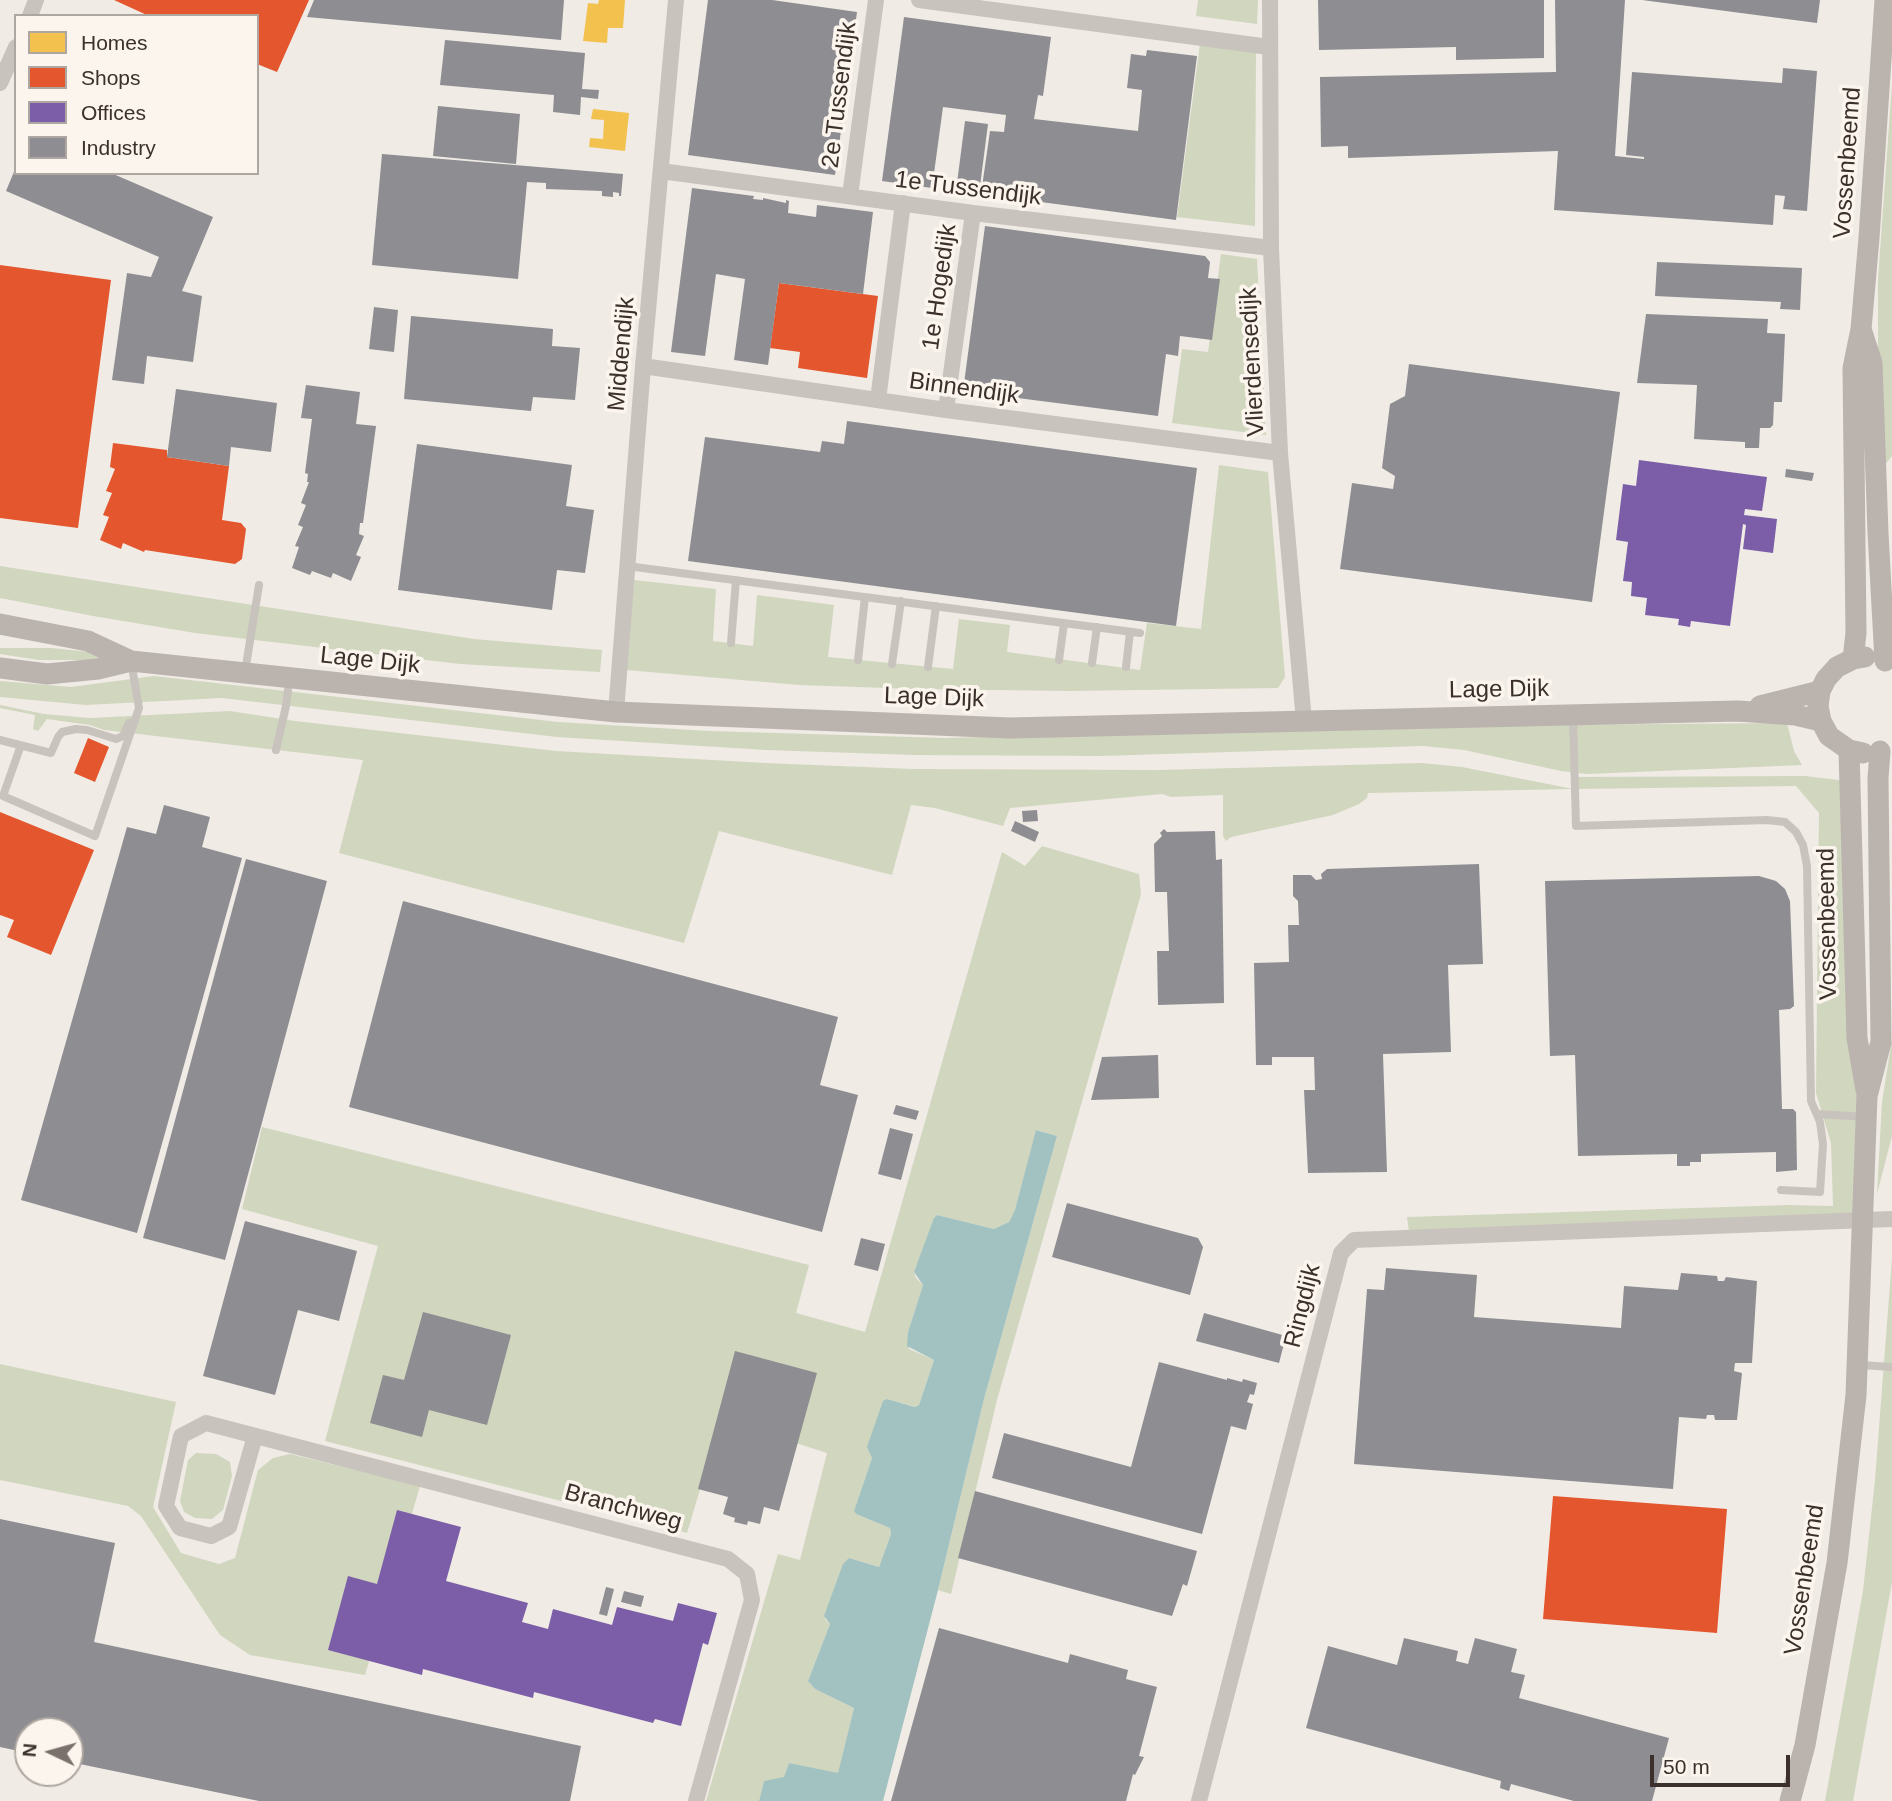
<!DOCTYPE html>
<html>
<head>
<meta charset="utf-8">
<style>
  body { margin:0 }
  #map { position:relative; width:1892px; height:1801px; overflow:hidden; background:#f0ebe5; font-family:Helvetica,sans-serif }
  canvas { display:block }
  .legend { position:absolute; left:14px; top:14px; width:245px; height:161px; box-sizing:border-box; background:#fbf5ee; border:2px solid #aea6a0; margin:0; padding:9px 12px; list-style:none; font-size:21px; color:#3b302b }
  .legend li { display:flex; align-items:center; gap:14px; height:35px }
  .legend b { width:35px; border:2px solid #aea6a0 }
  .north { position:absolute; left:14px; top:1717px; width:70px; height:70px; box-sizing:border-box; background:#fbf5ee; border:2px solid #aea6a0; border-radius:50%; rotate:275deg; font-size:19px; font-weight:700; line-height:28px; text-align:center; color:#3b302b }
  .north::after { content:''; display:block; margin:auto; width:24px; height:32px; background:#7a716c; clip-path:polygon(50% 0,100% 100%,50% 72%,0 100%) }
  .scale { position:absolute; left:1650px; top:1755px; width:140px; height:32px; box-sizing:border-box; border:4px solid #3b302b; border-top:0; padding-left:9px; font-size:21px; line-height:24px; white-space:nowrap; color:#3b302b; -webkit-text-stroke:5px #fbf5ee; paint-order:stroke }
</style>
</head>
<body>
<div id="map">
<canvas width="1892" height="1801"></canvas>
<ul class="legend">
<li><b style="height:19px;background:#f2c14e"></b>Homes</li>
<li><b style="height:19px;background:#e4572e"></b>Shops</li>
<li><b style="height:19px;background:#7b5ea7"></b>Offices</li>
<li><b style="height:19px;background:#8d8d92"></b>Industry</li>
</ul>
<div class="north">N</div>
<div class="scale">50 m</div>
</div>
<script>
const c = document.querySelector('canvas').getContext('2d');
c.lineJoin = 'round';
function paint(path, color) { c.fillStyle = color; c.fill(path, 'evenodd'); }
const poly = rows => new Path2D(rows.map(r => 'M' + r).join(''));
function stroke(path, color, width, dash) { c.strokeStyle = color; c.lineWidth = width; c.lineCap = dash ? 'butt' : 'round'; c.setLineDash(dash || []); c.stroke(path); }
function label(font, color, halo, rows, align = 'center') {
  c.font = font + ' Helvetica,sans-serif'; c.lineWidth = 7; c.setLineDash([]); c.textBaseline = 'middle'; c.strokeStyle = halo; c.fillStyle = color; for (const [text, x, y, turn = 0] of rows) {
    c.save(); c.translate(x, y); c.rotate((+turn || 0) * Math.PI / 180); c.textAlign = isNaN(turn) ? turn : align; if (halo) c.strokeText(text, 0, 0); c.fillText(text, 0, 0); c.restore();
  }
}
paint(poly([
  [1198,0,1258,0,1257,24,1196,16],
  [1200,44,1256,51,1255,226,1177,217],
  [1892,83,1892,456,1883,467,1878,350,1878,280],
  [1221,254,1257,259,1266,435,1172,423,1182,349,1208,352],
  [1219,465,1268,472,1285,677,1278,688,1070,691,915,689,799,685,626,670,634,580,716,589,713,641,753,646,757,595,834,605,828,657,953,669,959,619,1010,625,1007,652,1140,670,1147,623,1201,629],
  [0,566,474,639,602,650,600,672,460,664,195,633,93,616,0,598],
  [0,648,51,648,101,653,100,660,39,660,0,654],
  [154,676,558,722,709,731,945,738,1403,726,1787,723,1794,751,1802,765,1588,774,1561,771,1464,750,1423,746,1101,756,914,755,766,750,557,737,222,698,86,705,0,697,0,681,71,687],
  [0,705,44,714,90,718,230,711,295,721,556,751,765,763,913,769,1159,770,1422,763,1462,767,1573,789,1368,793,1367,798,1359,804,1333,815,1231,837,1226,841,1223,836,1223,795,1171,797,1162,794,1010,808,1003,826,935,808,911,805,892,875,719,831,684,943,339,853,363,760,104,730,90,725,47,719,38,731,33,729,35,715,0,708],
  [1805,776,1847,781,1859,1098,1853,1214,1409,1232,1407,1217,1789,1205,1833,1206,1831,1143,1816,1093,1819,813,1796,786,1577,789,1577,777],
  [1042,846,1139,874,1141,894,997,1400,951,1594,938,1590,984,1399,1057,1136,1037,1130,1015,1210,1009,1222,994,1229,937,1215,914,1272,916,1278,923,1285,908,1332,909,1349,934,1360,919,1405,916,1407,887,1399,872,1458,854,1511,856,1514,890,1528,891,1534,879,1567,849,1558,825,1619,830,1624,808,1681,815,1689,854,1708,838,1774,789,1763,784,1778,764,1781,759,1801,706,1801,778,1554,800,1560,827,1453,721,1419,687,1533,325,1441,378,1246,242,1209,262,1127,809,1265,796,1313,865,1332,1002,852,1025,866],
  [1892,1039,1892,1136,1877,1194,1882,1102],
  [1892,1258,1892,1582,1853,1801,1825,1801,1863,1591,1875,1480],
  [0,1364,176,1402,153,1507,181,1553,219,1564,235,1558,258,1470,273,1458,290,1454,420,1486,365,1675,250,1655,220,1635,141,1516,128,1506,0,1480],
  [196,1453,216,1454,230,1462,232,1476,223,1510,212,1519,195,1518,184,1512,180,1501,188,1460]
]), '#d1d6bf');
paint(poly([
  [1036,1130,1057,1136,984,1399,938,1590,883,1801,759,1801,764,1781,784,1777,789,1763,838,1773,854,1708,815,1689,808,1681,830,1624,824,1616,843,1564,849,1558,879,1567,891,1534,890,1528,856,1514,854,1511,872,1458,867,1447,883,1401,887,1399,915,1407,919,1405,934,1360,907,1346,908,1332,923,1285,914,1272,934,1218,937,1215,994,1229,1009,1222,1015,1210]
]), '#a1c2c1');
paint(poly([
  [599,0,625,0,623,28,608,28,607,43,583,41,588,3,598,4],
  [593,109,629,113,625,151,589,147,590,138,603,139,604,120,591,119]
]), '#f2c14e');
paint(poly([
  [114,0,309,0,277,72,257,64,257,16,149,16],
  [0,265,111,280,78,528,0,518],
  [779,283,878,296,867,378,798,368,800,352,770,348],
  [113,443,167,450,167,457,229,466,222,520,241,523,246,529,242,559,235,564,145,550,144,552,123,543,121,549,100,540,109,517,103,515,112,493,106,491,115,469,110,467],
  [88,738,109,747,95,782,74,773],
  [0,812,94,850,51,955,7,937,14,920,0,915],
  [1553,1496,1727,1509,1717,1633,1543,1619]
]), '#e4572e');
paint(poly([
  [1639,460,1767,477,1762,511,1745,509,1744,515,1777,519,1773,553,1743,549,1746,525,1743,524,1730,626,1691,621,1690,627,1678,625,1679,619,1645,615,1647,598,1631,596,1632,582,1623,581,1628,542,1616,540,1623,484,1636,486],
  [397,1510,461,1527,446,1581,528,1603,522,1622,548,1629,553,1609,612,1625,617,1607,673,1621,678,1603,717,1613,708,1645,703,1643,681,1726,655,1719,653,1723,534,1692,533,1698,423,1669,422,1675,328,1650,348,1576,377,1584]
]), '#7b5ea7');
paint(poly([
  [314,0,564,0,561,40,307,17],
  [708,0,772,0,857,12,835,175,688,155],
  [1318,0,1544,0,1544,58,1456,60,1456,47,1319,50],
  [1555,0,1625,0,1615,156,1644,159,1644,157,1626,155,1632,72,1782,83,1783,68,1817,71,1807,211,1783,209,1785,196,1775,195,1773,225,1554,210,1558,151,1348,158,1348,146,1321,147,1320,77,1556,72],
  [1642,0,1820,0,1817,23],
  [904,17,1051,37,1043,96,1038,95,1034,119,1138,131,1142,90,1127,88,1131,54,1146,56,1147,50,1197,56,1176,220,981,194,990,131,1004,132,1006,115,943,107,932,188,882,181],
  [445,40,585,53,582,89,599,90,598,99,581,97,580,115,553,112,554,95,440,85],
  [438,106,520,114,516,164,433,156],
  [965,121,988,124,979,194,956,191],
  [382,154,623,174,621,196,619,196,619,193,613,192,613,197,602,196,602,191,546,189,546,183,527,182,518,279,372,265],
  [16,167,16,173,111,173,213,217,182,291,202,296,193,362,147,356,144,384,112,380,127,273,151,277,159,257,6,191],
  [692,188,754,196,753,199,763,200,763,198,786,203,786,200,789,201,788,213,816,217,817,205,873,212,863,294,779,283,768,365,734,360,745,279,716,274,705,356,671,352],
  [985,226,1205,256,1210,262,1208,278,1220,279,1212,340,1180,336,1178,356,1166,354,1158,416,963,391],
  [1657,262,1802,268,1800,310,1780,309,1781,302,1655,296],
  [374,307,398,310,394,352,369,349],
  [1646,314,1768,319,1767,333,1785,334,1782,402,1774,402,1773,425,1770,428,1760,428,1759,448,1745,448,1745,442,1694,439,1697,385,1637,383],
  [411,316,553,329,552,346,580,348,575,400,533,397,531,411,404,399],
  [1409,364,1620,392,1592,602,1340,569,1352,483,1393,489,1395,476,1382,468,1390,404,1405,396],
  [306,385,360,392,356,424,376,426,363,523,360,523,359,534,364,536,356,555,361,557,351,581,333,573,331,578,312,571,310,575,292,568,299,547,295,546,303,527,298,525,306,505,301,503,309,482,307,482,308,474,305,473,312,419,301,418],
  [176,389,277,403,271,452,231,447,229,466,167,457],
  [847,421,1197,468,1176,626,688,561,705,437,820,452,822,441,844,444],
  [417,444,572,465,566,506,594,510,585,573,557,570,552,610,398,590],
  [1786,469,1814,473,1812,481,1785,477],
  [164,805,210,817,202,847,242,858,137,1233,21,1200,127,827,156,834],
  [1037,810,1038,821,1023,822,1022,811],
  [1015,821,1039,832,1035,842,1011,831],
  [1164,829,1167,832,1215,831,1216,860,1222,859,1224,1003,1158,1005,1157,951,1169,951,1167,892,1155,892,1154,844,1162,836,1160,833],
  [246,859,327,881,225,1260,143,1238],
  [1479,864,1483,964,1448,965,1451,1052,1383,1054,1387,1172,1308,1173,1304,1090,1315,1090,1314,1057,1272,1057,1272,1065,1256,1065,1254,963,1289,962,1288,925,1299,925,1298,901,1293,896,1293,875,1311,875,1316,880,1322,879,1321,874,1327,869],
  [1759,876,1776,881,1785,889,1790,901,1794,1006,1790,1009,1779,1010,1782,1109,1793,1109,1796,1112,1797,1170,1776,1172,1776,1152,1701,1154,1701,1162,1690,1162,1690,1166,1677,1166,1677,1154,1578,1156,1575,1055,1550,1056,1545,881],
  [403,901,838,1017,820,1085,858,1095,822,1232,349,1107],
  [1158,1055,1159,1098,1091,1100,1102,1057],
  [896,1105,919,1111,916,1120,893,1114],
  [890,1128,913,1134,901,1180,878,1174],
  [1067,1203,1198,1238,1203,1247,1190,1295,1052,1257],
  [245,1221,357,1251,339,1321,298,1310,275,1395,203,1376],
  [861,1238,885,1244,878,1271,854,1265],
  [1386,1268,1477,1275,1474,1317,1621,1328,1624,1286,1678,1290,1681,1273,1717,1276,1718,1281,1724,1281,1726,1277,1757,1281,1752,1363,1735,1363,1734,1371,1742,1373,1737,1420,1715,1420,1714,1415,1707,1415,1706,1419,1679,1417,1673,1489,1354,1464,1367,1289,1384,1290],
  [423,1312,511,1335,487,1425,429,1410,422,1437,370,1423,383,1375,404,1380],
  [1204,1313,1286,1336,1279,1363,1196,1341],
  [735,1351,817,1373,779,1511,764,1507,760,1524,748,1521,747,1525,734,1522,735,1518,723,1514,728,1497,698,1489],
  [1159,1362,1227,1380,1227,1378,1242,1382,1243,1379,1257,1383,1254,1395,1250,1394,1247,1402,1253,1404,1246,1430,1231,1426,1202,1534,992,1478,1004,1433,1131,1467],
  [975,1491,1197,1551,1187,1586,1183,1584,1172,1616,958,1558],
  [0,1519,115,1543,94,1642,581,1746,570,1801,259,1801,70,1762,70,1731,28,1731,28,1753,0,1747],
  [606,1587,614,1589,607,1616,599,1614],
  [624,1591,644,1596,641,1607,621,1602],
  [939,1628,1068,1663,1070,1654,1128,1670,1126,1679,1157,1687,1139,1756,1144,1757,1135,1775,1133,1774,1126,1801,891,1801],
  [1404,1638,1458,1651,1456,1661,1468,1664,1475,1638,1517,1649,1511,1672,1525,1675,1519,1698,1669,1738,1652,1801,1574,1801,1511,1784,1509,1791,1500,1788,1501,1781,1306,1728,1328,1646,1397,1665]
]), '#8d8d92');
stroke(poly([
  [627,566,1140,633],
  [731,643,736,580],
  [858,660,865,597],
  [1059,660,1064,623],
  [1092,663,1097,627],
  [892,664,901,601],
  [928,667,936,606],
  [1126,667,1130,632],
  [245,672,259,585],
  [1573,717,1576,826,1767,820,1785,822,1796,832,1803,845,1807,866,1811,1101,1820,1122,1823,1144,1820,1192,1781,1190],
  [0,740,51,753,58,737,62,732,76,729,87,730,116,739,123,736,129,723],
  [21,745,3,796,95,836,139,708,131,661],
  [276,750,286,706,289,681],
  [1817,1114,1866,1117],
  [1860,1365,1892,1367]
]), '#c9c3be', 8);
stroke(poly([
  [919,0,1269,47],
  [1270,0,1271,248,1280,453,1304,721],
  [30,16,36,0],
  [0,83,16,47],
  [661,171,973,213,1271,248],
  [850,196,876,0],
  [643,366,946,410,1280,453],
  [878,400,903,203],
  [946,410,973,213],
  [616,712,643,366,676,0],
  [255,1436,229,1527,211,1536,180,1528,166,1506,181,1436,206,1423,728,1559,747,1574,752,1600,696,1801],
  [1199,1801,1341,1253,1354,1240,1892,1219]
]), '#c9c3be', 16);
stroke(poly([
  [1861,329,1872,363,1878,533,1885,661],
  [0,624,88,641,131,661,616,712,1010,728,1738,711,1795,715,1821,721],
  [1853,659,1856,633,1853,368,1861,329,1869,238,1885,0],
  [0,668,47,674,98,669,131,661],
  [1760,706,1820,691],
  [1849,750,1857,1038,1866,1090],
  [1863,753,1849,750,1829,736,1821,721,1818,706,1820,691,1826,679,1837,667,1853,659,1865,657],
  [1790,1801,1805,1745,1837,1563,1856,1395,1867,1096,1881,1042,1878,778,1880,751]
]), '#bab3ae', 21);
label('24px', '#3b302b', '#fbf5ee', [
  ["2e Tussendijk",840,95,-83],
  ["Vossenbeemd",1848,163,-86],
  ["1e Tussendijk",968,189,7],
  ["1e Hogedijk",940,287,-82],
  ["Middendijk",622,354,-85],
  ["Vlierdensedijk",1253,362,-93],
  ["Binnendijk",964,389,8],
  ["Lage Dijk",370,661,6],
  ["Lage Dijk",1499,690,-1],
  ["Lage Dijk",934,698,2],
  ["Vossenbeemd",1828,924,-91],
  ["Ringdijk",1303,1306,-76],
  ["Branchweg",623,1508,15],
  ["Vossenbeemd",1805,1580,-81]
]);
</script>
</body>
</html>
